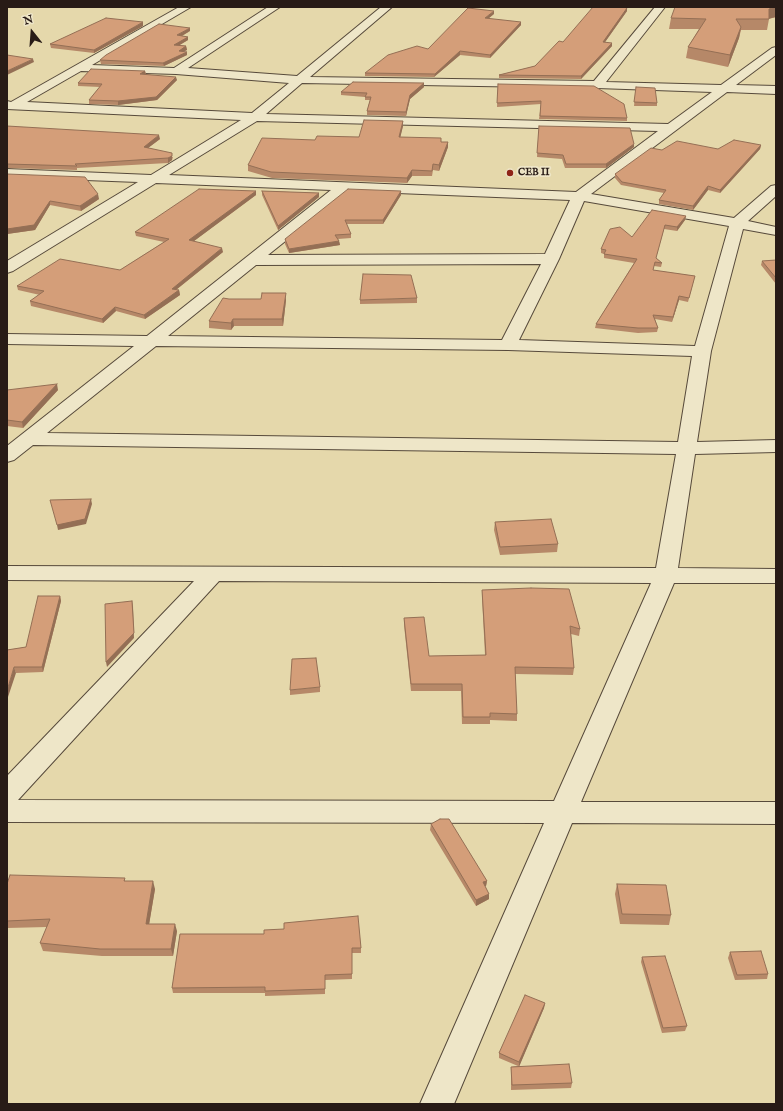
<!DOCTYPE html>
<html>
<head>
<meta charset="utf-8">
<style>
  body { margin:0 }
  #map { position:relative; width:783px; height:1111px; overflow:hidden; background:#e5d8ab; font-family:"IM FELL English",serif }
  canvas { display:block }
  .frame { position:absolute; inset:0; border:8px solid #281b16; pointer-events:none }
  .north { position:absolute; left:12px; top:12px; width:40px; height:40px; -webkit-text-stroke:3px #eee6c8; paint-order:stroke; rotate:343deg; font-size:11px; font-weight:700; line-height:16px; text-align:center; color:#281b16 }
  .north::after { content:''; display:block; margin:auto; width:14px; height:18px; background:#281b16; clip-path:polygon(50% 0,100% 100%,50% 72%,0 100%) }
</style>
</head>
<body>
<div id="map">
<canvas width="783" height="1111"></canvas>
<div class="frame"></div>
<div class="north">N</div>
</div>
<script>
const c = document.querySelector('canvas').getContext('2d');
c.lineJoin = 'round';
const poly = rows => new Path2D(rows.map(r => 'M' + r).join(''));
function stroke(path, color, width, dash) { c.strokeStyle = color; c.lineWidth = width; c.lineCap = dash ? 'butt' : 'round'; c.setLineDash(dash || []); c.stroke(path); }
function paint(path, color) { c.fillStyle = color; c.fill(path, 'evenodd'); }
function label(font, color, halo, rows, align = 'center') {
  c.font = font + ' "IM FELL English",serif'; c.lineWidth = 3.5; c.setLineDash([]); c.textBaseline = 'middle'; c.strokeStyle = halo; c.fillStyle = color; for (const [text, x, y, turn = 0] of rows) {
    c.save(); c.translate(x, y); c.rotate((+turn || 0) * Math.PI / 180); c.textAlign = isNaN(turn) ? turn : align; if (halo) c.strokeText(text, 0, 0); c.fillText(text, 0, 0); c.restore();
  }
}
const minor = poly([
  [179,7,191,7,92,65,174,68,268,7,280,7,188,68,297,76,381,7,392,7,310,77,594,81,655,7,665,7,606,82,721,85,772,48,776,47,776,55,736,85,776,86,776,94,727,92,591,194,734,218,771,186,776,185,776,196,748,221,776,227,776,235,743,229,711,351,697,442,776,440,776,452,695,454,678,568,776,569,776,583,674,583,581,802,776,802,776,824,572,823,454,1104,420,1104,544,823,7,822,7,776,194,581,7,580,7,566,656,568,676,454,33,445,14,460,7,462,7,446,134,346,7,344,7,334,147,336,331,190,156,183,13,271,7,273,7,261,138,182,7,177,7,169,151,175,241,120,7,109,7,101,11,102,179,7],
  [81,71,176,74,289,83,252,113,27,102,81,71],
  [302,83,597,88,712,92,668,124,266,114,302,83],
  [257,121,658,131,576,192,169,175,257,121],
  [348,191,570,200,545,254,268,255,348,191],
  [584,201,729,226,695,346,519,340,559,259,584,201],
  [541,264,502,340,168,336,256,265,541,264],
  [156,346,508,350,692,356,678,442,47,433,156,346],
  [219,581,651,583,554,801,18,800,219,581]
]);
stroke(minor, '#574a3b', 2);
paint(minor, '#eee6c8');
paint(poly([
  [776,7,776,17,769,19,767,30,741,30,739,38,728,67,686,58,688,47,699,29,669,29,671,18],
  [627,8,627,11,605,42,612,46,581,79,499,78,499,75,535,66,563,42],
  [494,14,488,19,521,25,490,58,460,55,434,77,365,76,365,73,428,49],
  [143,26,94,53,51,48,50,44],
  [190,31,182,36,188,37,188,40,179,45,186,46,187,50,183,51,187,55,164,66,101,64,100,60],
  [145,71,146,74,177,80,157,100,118,105,89,104,89,100,100,87,78,86,78,83],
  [424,83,424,87,410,99,406,116,367,115,367,111,370,100,365,100,365,97,341,95,341,92],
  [498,84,627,118,627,121,539,119,541,104,497,107],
  [636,87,657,103,657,106,634,106],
  [403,121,403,126,400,137,441,142,448,142,448,147,439,171,433,170,432,176,412,176,407,183,272,178,248,171,248,165,315,140,359,137],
  [7,126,160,139,148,148,173,157,172,160,168,163,77,168,77,170,7,168],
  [539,126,634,144,634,147,606,168,565,168,562,159,537,157],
  [761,145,760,149,720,193,708,190,693,210,659,204,659,200,664,193,621,185,615,178,615,174,662,150,718,149],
  [7,174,99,199,81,211,50,205,35,230,7,234],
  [256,191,256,195,194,241,223,252,176,290,179,290,180,295,145,319,116,311,103,323,31,306,30,301,40,295,18,290,17,286,120,270,164,242,136,236,135,232],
  [262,191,319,193,319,197,278,230,262,195],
  [401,191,401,195,383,224,346,224,351,234,351,238,338,239,339,241,340,245,289,253,285,244,285,239],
  [686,216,685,220,677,231,664,229,656,258,662,263,661,267,654,266,653,270,695,276,688,302,679,300,672,322,655,319,658,328,657,332,638,333,595,328,596,324,634,263,604,258,604,254,601,253,601,249,632,237],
  [776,260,776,284,761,265,762,261],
  [417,298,417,303,360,304,360,300],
  [229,299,286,300,283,326,234,326,231,330,209,328,209,321],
  [7,390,58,390,23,428,7,426],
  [495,522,558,544,557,552,500,555,494,530],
  [482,590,580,629,579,636,571,634,574,668,573,675,515,674,517,714,517,721,490,720,490,724,462,724,461,691,411,691,404,625,404,618,429,656,485,655,482,597],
  [60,596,61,601,43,672,16,673,7,650,26,647],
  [320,687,320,692,290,695,290,690],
  [431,824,487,881,486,886,485,886,489,899,476,906,430,830],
  [125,878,125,881,155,889,149,924,177,931,173,956,102,956,43,951,40,943,47,927,7,928,7,884],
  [617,884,671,915,669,925,620,924,615,894],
  [180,934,361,948,361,953,352,953,352,979,325,980,325,994,265,996,265,993,173,993,172,988],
  [730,952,768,974,767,979,735,980,728,958],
  [642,957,687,1026,685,1031,662,1033,641,962],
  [545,1003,544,1008,519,1066,572,1083,571,1088,511,1090,511,1067,518,1066,499,1058,499,1053]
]), '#b68868');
paint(poly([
  [776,7,776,17,767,19,769,9],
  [627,8,627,11,603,45,603,42],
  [494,11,494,14,485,21,485,18],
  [143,22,143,26,94,53,94,50],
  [521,22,521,25,490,58,490,55],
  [741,27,739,38,728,67,730,55],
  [190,28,190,31,178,38,177,35],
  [188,37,188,40,175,48,174,45],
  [612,43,612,46,581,79,581,76],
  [186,46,187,50,179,54,179,51],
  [460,51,460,55,434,77,435,74],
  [187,52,187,55,164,66,163,63],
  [33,59,34,62,7,75,7,71],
  [145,71,146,75,140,74],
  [176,77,177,80,157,100,118,105,118,101],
  [424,83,424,87,410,99,406,116,406,112,410,95],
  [403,121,403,126,399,143,399,137],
  [159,135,160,139,144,151,144,147],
  [448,142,448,147,439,171,439,165],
  [634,144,634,147,606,168,606,164],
  [761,145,760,149,720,193,720,190],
  [172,153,172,160,168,163,168,158],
  [412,170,412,176,407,183,407,178],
  [708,186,708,190,693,210,693,206],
  [256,191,256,195,190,244,189,240],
  [401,191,401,195,383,224,383,220],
  [319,193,319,197,278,230,278,226],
  [98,194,99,199,81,211,80,206],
  [50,201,50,205,35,230,7,234,7,229],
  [686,216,685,220,677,231,677,227],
  [339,241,340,245,289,253,289,249],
  [222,248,223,252,172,293,172,289],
  [179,290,180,295,145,319,144,315],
  [286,293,286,300,283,326,282,319],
  [679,296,679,300,672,322,673,317],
  [115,307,116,311,103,323,102,319],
  [233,319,234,326,231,330,231,323],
  [57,384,58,390,23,428,22,422],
  [91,499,92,504,86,524,58,530,57,525],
  [60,596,61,601,43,672,42,667],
  [132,601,133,606,134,638,107,667,106,662],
  [14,667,16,673,7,700,7,691],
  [153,881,155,889,148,931,146,924],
  [487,881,486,886,483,887,483,882],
  [489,894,489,899,476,906,476,900],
  [175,924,177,931,173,956,171,949],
  [545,1003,544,1008,519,1067,519,1062]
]), '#946f55');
const building = poly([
  [593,7,623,7,627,8,603,42,612,43,581,76,499,75,535,66,559,41,563,42,593,7],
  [675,7,776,7,769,9,769,19,736,19,741,27,730,55,688,47,706,19,671,18,675,7],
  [468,8,494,11,485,18,521,22,490,55,460,51,435,74,365,73,388,55,417,46,428,49,468,8],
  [106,18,143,22,94,50,50,44,106,18],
  [159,24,190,28,177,35,188,37,174,45,186,46,179,51,187,52,163,63,100,60,106,55,159,24],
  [7,55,33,59,7,71,7,55],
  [91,69,145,71,140,74,176,77,156,97,118,101,89,100,102,84,78,83,91,69],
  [353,82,424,83,410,95,406,112,367,111,371,97,365,97,367,93,341,92,353,82],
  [498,84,594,86,624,104,627,118,540,116,541,101,497,103,498,84],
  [636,87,655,88,657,103,634,102,636,87],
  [364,120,403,121,399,137,441,138,441,142,448,142,439,165,433,164,432,171,412,170,407,178,271,172,248,165,262,138,315,140,317,136,359,137,364,120],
  [7,126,159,135,144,147,172,153,172,156,168,158,75,164,77,166,7,164,7,126],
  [539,126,630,128,634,144,606,164,566,164,563,155,537,153,539,126],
  [734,140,761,145,720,190,708,186,693,206,659,200,666,190,622,182,615,174,651,148,662,150,677,141,718,149,734,140],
  [7,174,85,177,98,194,80,206,50,201,34,225,7,229,7,174],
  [199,189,256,191,189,240,222,248,172,289,179,290,144,315,115,307,102,319,30,301,44,291,17,286,60,259,120,270,169,239,135,232,199,189],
  [348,189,401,191,383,220,345,220,351,234,335,235,339,241,289,249,285,239,348,189],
  [262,191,319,193,278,226,262,191],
  [652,210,686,216,677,227,665,225,656,258,662,263,655,262,653,270,695,276,689,298,679,296,673,317,653,315,658,328,638,328,596,324,637,259,604,254,606,250,601,249,610,229,620,227,632,237,652,210],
  [776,260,776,278,762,261,776,260],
  [363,274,411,275,417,298,360,300,363,274],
  [262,293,286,293,282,319,233,319,231,323,209,321,223,298,229,299,261,299,262,293],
  [57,384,22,422,7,420,7,390,57,384],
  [91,499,85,519,57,525,50,500,91,499],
  [551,519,558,544,500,547,495,522,551,519],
  [531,588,569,589,580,629,570,626,574,668,515,667,517,714,490,713,490,717,463,717,462,684,411,684,404,618,424,617,429,656,486,655,482,590,531,588],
  [38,596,60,596,42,667,14,667,7,691,7,650,26,647,38,596],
  [132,601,134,633,106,662,105,604,132,601],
  [316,658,320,687,290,690,292,659,316,658],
  [440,819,449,819,487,881,483,882,489,894,476,900,431,824,440,819],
  [10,875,125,878,124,881,153,881,146,924,175,924,171,949,100,949,40,943,50,919,7,921,7,884,10,875],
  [617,884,666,885,671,915,622,914,617,884],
  [358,916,361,948,352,948,352,974,325,975,325,989,265,991,265,987,172,988,180,934,264,934,264,930,284,929,284,923,358,916],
  [761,951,768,974,737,975,730,952,761,951],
  [665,956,687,1026,663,1028,642,957,665,956],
  [525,995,545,1003,519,1062,499,1053,525,995],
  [569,1064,572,1083,512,1085,511,1067,569,1064]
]);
paint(building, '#d49e79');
stroke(building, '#946f55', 1);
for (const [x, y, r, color] of [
  [510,173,4,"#8f2418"]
]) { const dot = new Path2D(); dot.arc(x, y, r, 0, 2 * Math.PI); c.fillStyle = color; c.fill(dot); stroke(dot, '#eee6c8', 1.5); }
label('bold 10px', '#281b16', '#eee6c8', [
  ["CEB II",518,173]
], 'left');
</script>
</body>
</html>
